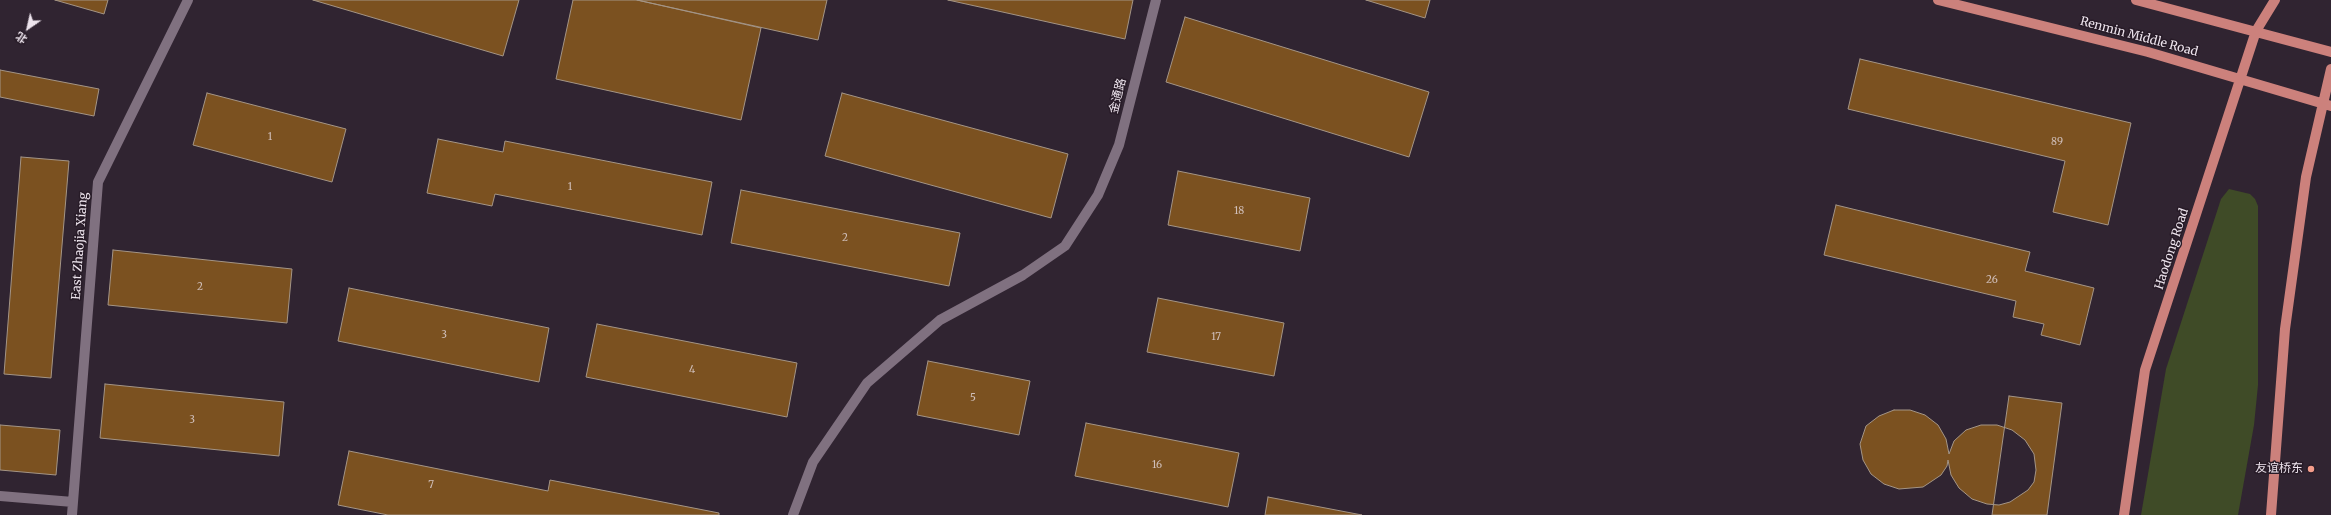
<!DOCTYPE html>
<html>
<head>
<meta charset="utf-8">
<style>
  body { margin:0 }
  #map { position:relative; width:2331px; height:515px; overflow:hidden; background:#302431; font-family:Merriweather,"Noto Sans SC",serif }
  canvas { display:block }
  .north { position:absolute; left:8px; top:8px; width:40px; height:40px; -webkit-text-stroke:3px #271b27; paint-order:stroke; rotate:214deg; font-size:11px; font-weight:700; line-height:16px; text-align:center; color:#ede4ed }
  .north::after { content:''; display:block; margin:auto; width:14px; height:18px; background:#ede4ed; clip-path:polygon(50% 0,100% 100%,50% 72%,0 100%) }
</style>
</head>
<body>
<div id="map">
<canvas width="2331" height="515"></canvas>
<div class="north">北</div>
</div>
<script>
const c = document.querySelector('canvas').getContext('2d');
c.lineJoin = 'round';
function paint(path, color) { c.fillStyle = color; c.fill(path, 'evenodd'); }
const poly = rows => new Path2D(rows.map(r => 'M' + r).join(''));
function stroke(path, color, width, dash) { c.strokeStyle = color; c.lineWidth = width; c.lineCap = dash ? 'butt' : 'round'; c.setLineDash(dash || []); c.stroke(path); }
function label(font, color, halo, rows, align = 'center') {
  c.font = font + ' Merriweather,"Noto Sans SC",serif'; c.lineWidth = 3; c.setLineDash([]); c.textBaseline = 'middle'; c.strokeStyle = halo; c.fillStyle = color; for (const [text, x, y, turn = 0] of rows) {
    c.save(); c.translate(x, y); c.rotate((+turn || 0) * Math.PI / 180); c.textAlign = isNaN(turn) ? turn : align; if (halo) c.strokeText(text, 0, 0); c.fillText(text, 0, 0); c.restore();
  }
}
paint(poly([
  [2229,189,2250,194,2255,199,2258,206,2258,385,2254,425,2238,515,2141,515,2166,369,2221,199]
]), '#3f4b27');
const building = poly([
  [55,0,108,0,104,14,55,0],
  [313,0,519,0,503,56,313,0],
  [573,0,637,0,761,28,741,120,556,79,573,0],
  [637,0,827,0,818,40,637,0],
  [948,0,1133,0,1125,39,948,0],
  [1366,0,1430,0,1425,18,1366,0],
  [1185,17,1429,92,1409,157,1166,82,1185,17],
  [1860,59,2131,123,2108,225,2053,212,2065,161,1848,109,1860,59],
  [0,70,99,89,94,116,0,97,0,70],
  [207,93,346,129,332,182,193,145,207,93],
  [842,93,1068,154,1051,218,825,156,842,93],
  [438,139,503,152,505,141,712,182,702,235,495,194,492,206,427,193,438,139],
  [21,157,69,161,51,378,4,374,21,157],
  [1178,171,1310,198,1300,251,1168,225,1178,171],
  [741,190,960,233,949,286,731,243,741,190],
  [1836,205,2030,252,2025,271,2094,288,2080,345,2041,335,2044,324,2013,317,2016,301,1824,255,1836,205],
  [113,250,292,269,287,323,108,305,113,250],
  [349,288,549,328,539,382,338,341,349,288],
  [1158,298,1284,323,1274,376,1147,352,1158,298],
  [597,324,797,363,787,417,586,377,597,324],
  [928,361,1030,381,1019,435,917,415,928,361],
  [105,384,284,402,279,456,100,438,105,384],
  [2009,396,2062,403,2047,515,1992,515,2009,396],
  [1894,410,1910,410,1925,415,1938,425,1946,439,1949,454,1954,441,1966,430,1981,425,1997,425,2012,430,2025,440,2034,454,2036,470,2034,482,2028,490,2010,502,1999,505,1987,504,1972,499,1959,488,1951,475,1948,460,1947,466,1941,475,1923,487,1899,489,1884,484,1871,474,1863,460,1860,444,1866,426,1879,416,1894,410],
  [1086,423,1239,453,1228,507,1075,476,1086,423],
  [0,425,60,430,56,475,0,470,0,425],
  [349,451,548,491,550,480,719,513,719,515,388,515,338,505,349,451],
  [1268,497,1362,515,1265,515,1268,497]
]);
paint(building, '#7b5120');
stroke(building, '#a49586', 1);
stroke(poly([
  [0,496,73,502],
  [72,515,98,182,188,0],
  [793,515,813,462,867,383,940,320,1023,275,1065,246,1098,195,1119,145,1156,0]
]), '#807180', 10);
stroke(poly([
  [1938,0,2148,52,2331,106],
  [2136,0,2331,52],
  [2124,515,2145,370,2256,31,2275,0],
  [2271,515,2285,329,2306,177,2331,69]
]), '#cc817c', 10);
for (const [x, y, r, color] of [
  [2311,469,4,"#f49d8b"]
]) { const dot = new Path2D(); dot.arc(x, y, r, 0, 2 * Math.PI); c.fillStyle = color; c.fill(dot); stroke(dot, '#271b27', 1.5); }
label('10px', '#d0bfba', null, [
  ["1",270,137],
  ["89",2057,142],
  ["1",570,187],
  ["18",1239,211],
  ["2",845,238],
  ["26",1992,280],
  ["2",200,287],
  ["3",444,335],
  ["17",1216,337],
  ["4",692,370],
  ["5",973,398],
  ["3",192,420],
  ["16",1157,465],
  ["7",431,485]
]);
label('12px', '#ede4ed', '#271b27', [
  ["Renmin Middle Road",2139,37,15],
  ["金通路",1118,96,-76],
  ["East Zhaojia Xiang",80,246,-86],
  ["Haodong Road",2172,249,-72]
]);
label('12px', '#ede4ed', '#271b27', [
  ["友谊桥东",2303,469]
], 'right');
</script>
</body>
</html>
